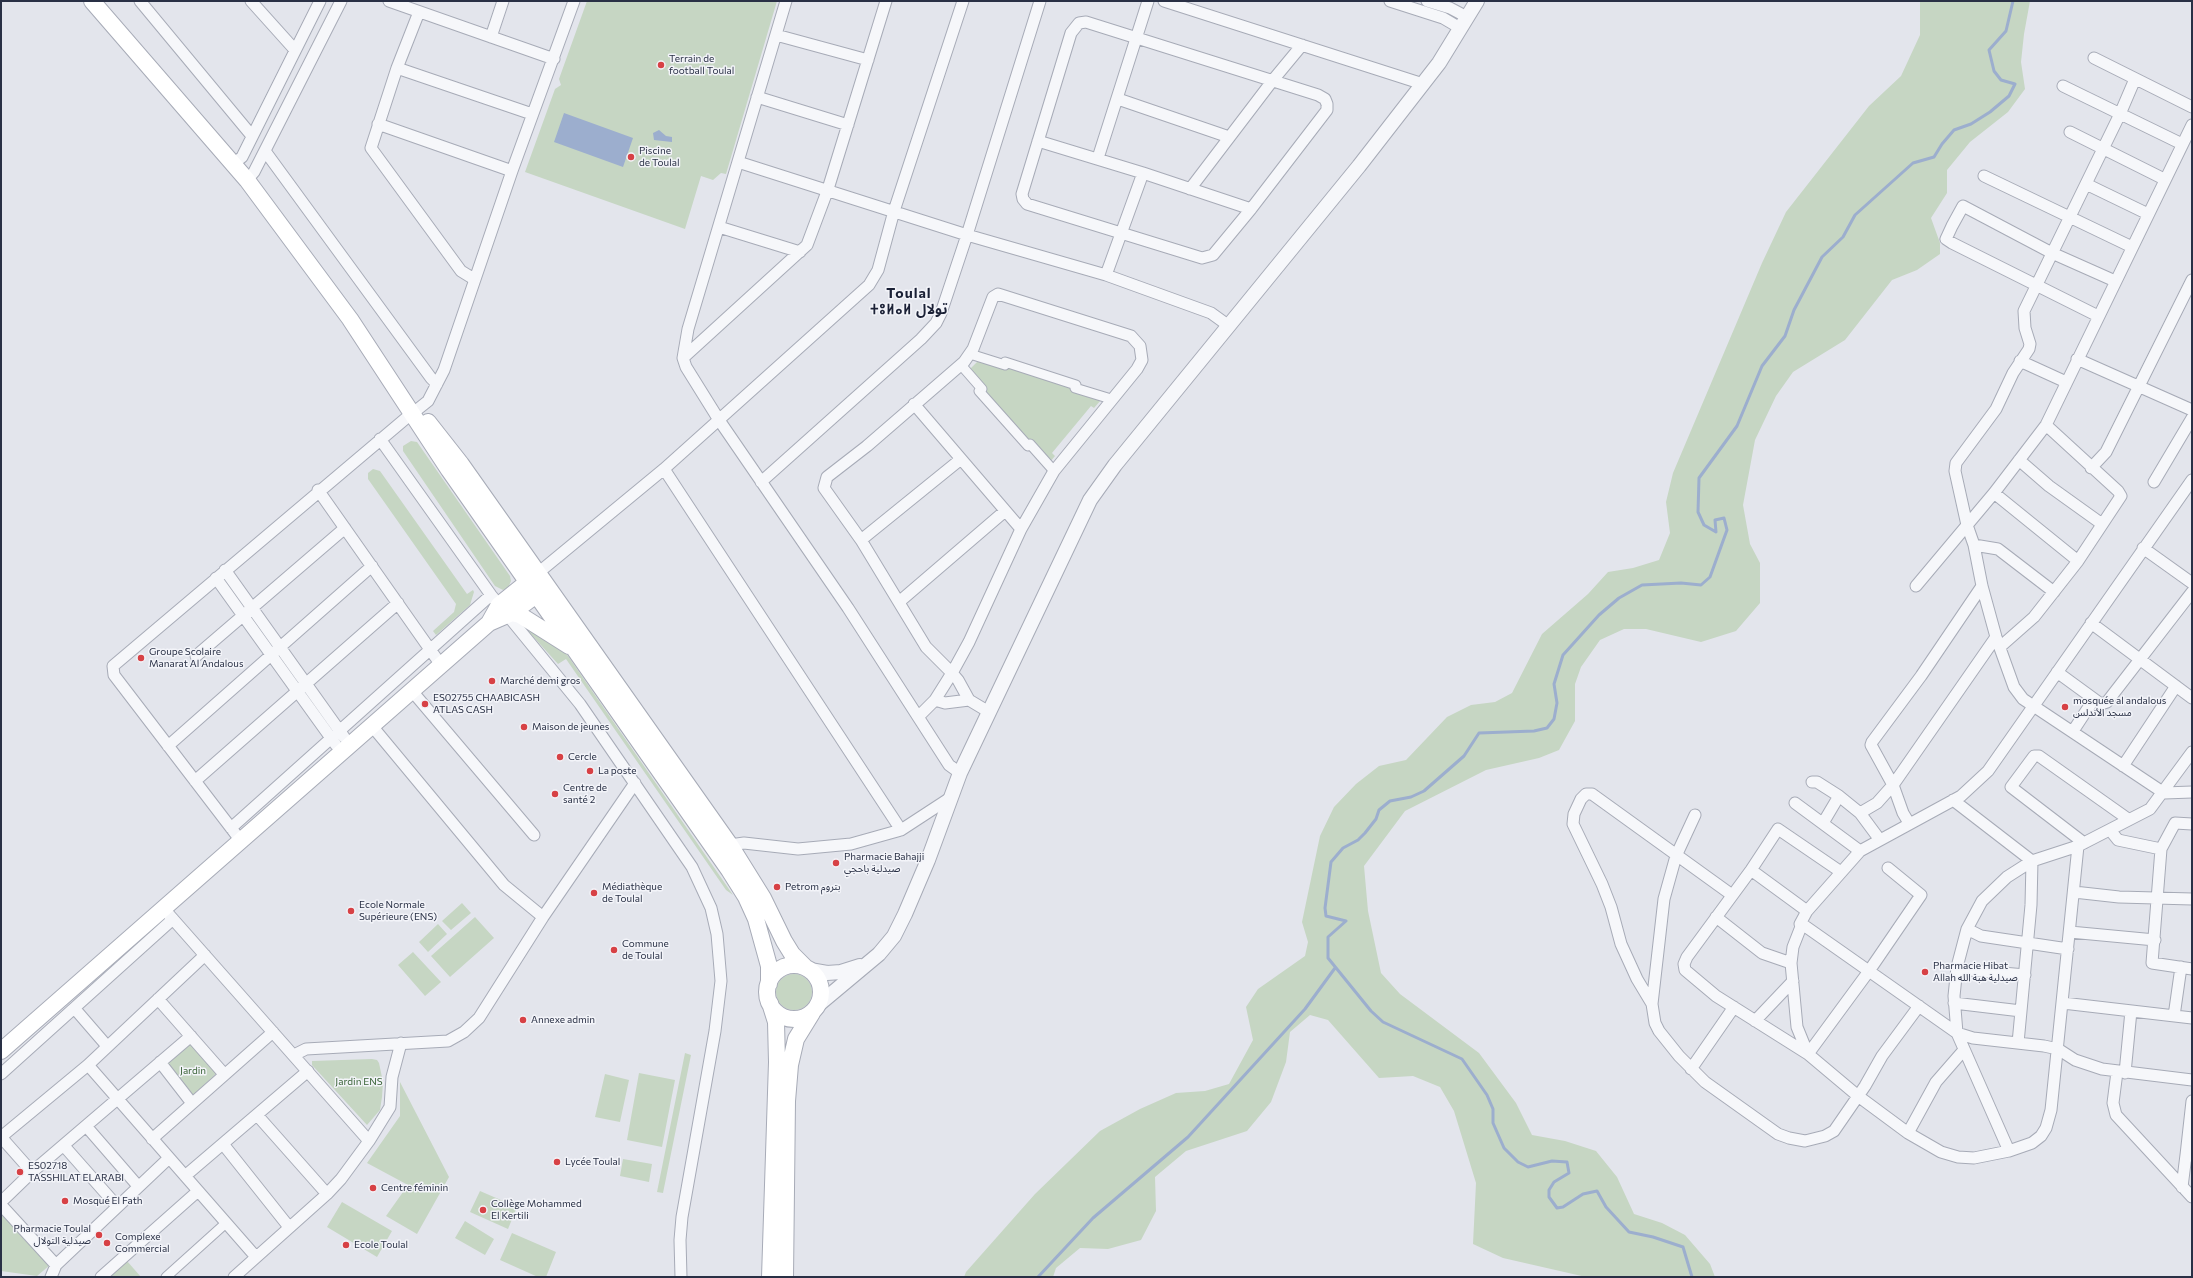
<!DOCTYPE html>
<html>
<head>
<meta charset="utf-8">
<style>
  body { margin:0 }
  #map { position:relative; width:2193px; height:1278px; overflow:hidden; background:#e3e5ec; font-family:Commissioner,sans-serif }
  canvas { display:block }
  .frame { position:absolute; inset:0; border:2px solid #293045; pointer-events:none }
</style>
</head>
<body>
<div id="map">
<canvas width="2193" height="1278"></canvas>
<div class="frame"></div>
</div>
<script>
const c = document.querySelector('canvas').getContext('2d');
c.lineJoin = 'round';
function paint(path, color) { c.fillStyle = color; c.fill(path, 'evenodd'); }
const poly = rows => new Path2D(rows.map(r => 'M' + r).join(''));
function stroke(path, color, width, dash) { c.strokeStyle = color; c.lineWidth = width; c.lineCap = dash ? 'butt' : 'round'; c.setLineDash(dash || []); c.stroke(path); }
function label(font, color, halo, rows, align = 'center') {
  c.font = font + ' Commissioner,"Noto Sans Arabic","Noto Sans Tifinagh",sans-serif'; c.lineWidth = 3; c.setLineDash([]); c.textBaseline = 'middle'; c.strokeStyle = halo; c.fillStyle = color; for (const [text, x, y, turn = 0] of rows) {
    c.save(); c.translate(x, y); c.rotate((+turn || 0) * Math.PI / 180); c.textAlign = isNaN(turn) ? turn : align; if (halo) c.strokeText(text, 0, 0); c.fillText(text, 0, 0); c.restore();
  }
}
paint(poly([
  [587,1,777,1,726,174,721,173,713,180,701,176,685,229,525,172,555,89,561,85,559,79],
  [1920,1,2030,1,2024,34,2021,62,2025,89,2008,112,1970,142,1947,170,1947,193,1931,218,1940,243,1940,254,1917,270,1892,280,1845,340,1793,372,1776,396,1755,440,1743,505,1750,544,1760,563,1760,603,1736,631,1701,642,1646,629,1624,629,1600,640,1581,667,1575,684,1575,721,1559,750,1539,758,1486,770,1405,811,1364,866,1368,911,1381,973,1400,994,1479,1053,1516,1103,1532,1135,1565,1141,1596,1151,1617,1177,1634,1214,1662,1223,1685,1235,1710,1264,1715,1277,1586,1277,1503,1258,1473,1244,1476,1183,1454,1111,1440,1087,1413,1076,1379,1078,1328,1020,1310,1015,1290,1032,1286,1062,1271,1102,1247,1131,1186,1151,1155,1177,1156,1211,1141,1240,1108,1249,1080,1248,1056,1268,1053,1277,964,1277,966,1272,1035,1194,1100,1131,1140,1109,1176,1093,1205,1091,1229,1084,1253,1040,1246,1007,1258,989,1305,956,1308,942,1302,922,1320,836,1334,807,1356,784,1379,766,1406,760,1447,717,1471,705,1495,702,1512,693,1542,634,1588,594,1608,572,1633,568,1659,560,1670,533,1666,502,1673,473,1762,263,1786,212,1869,106,1901,76,1920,35],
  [979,360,1005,370,1007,366,1073,387,1101,400,1094,408,1091,406,1052,453,1055,456,1050,462,1028,442,984,391,969,370],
  [411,441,417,442,510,576,511,581,508,588,503,590,495,586,403,451,403,446],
  [373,469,380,471,467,594,473,590,474,592,470,605,436,635,433,631,454,612,456,604,368,479,368,473],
  [519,621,560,647,568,656,733,895,726,890,566,659,558,664],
  [462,903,471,913,451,930,442,921],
  [475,917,494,938,450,977,431,956],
  [438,924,447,934,428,952,419,942],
  [413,952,441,982,425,996,398,965],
  '776 992a18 18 0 1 1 36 0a18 18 0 1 1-36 0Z',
  [191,1042,218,1072,191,1097,164,1065],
  [685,1053,691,1055,663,1193,657,1192],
  [372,1059,377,1060,379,1063,383,1082,382,1097,380,1110,367,1125,312,1065,312,1061],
  [639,1073,675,1080,662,1147,627,1140],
  [605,1074,629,1080,620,1122,595,1117],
  [400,1082,449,1177,417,1234,386,1216,408,1185,367,1163,400,1116],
  [623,1159,652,1164,649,1182,620,1176],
  [480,1191,517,1207,508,1229,470,1212],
  [342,1202,392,1231,377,1257,327,1227],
  [3,1214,50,1265,37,1276,1,1271,1,1215],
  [465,1221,494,1239,485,1255,455,1238],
  [512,1233,556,1252,546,1277,538,1277,500,1260],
  [127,1261,141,1277,109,1277,122,1264]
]), '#c6d6c3');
paint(poly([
  [564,113,633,138,623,167,554,142],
  [659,130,666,136,672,137,672,142,654,140,653,133]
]), '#9caece');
stroke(poly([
  [1038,1277,1093,1218,1188,1137,1305,1009,1335,968],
  [1692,1277,1683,1247,1653,1237,1629,1232,1606,1207,1597,1191,1583,1194,1563,1207,1557,1208,1549,1197,1549,1190,1554,1182,1569,1173,1567,1162,1552,1161,1528,1167,1518,1162,1504,1148,1493,1123,1493,1109,1487,1095,1462,1059,1383,1022,1371,1011,1328,958,1328,937,1346,921,1326,916,1325,908,1331,862,1343,848,1358,840,1365,833,1376,819,1379,810,1390,801,1411,797,1424,791,1464,756,1479,733,1534,731,1547,728,1554,719,1557,703,1554,684,1563,655,1599,615,1619,598,1642,585,1681,583,1701,585,1710,577,1727,530,1724,518,1715,520,1716,532,1704,525,1698,512,1699,478,1737,426,1762,366,1785,336,1794,310,1822,257,1843,237,1855,215,1913,163,1934,157,1942,144,1954,130,1971,124,1990,112,2009,96,2015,84,2001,80,1994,71,1989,50,2006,31,2013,1]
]), '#9caece', 3);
const pedestrian = poly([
  [970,354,1005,365,1005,362,1076,385,1075,388,1111,399],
  [961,365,982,389,979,391,1028,446,1030,444,1054,471],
  [166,1277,226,1223]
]);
const minor = poly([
  [140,1,252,136],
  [251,1,295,50],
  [389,1,554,59],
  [786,1,688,329,683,358,686,367,719,420,848,608,949,765,960,773],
  [1164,1,1423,84],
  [1390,1,1443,18,1460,28],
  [1427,1,1450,8,1467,17],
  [419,12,397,68,371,148,461,271,474,279],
  [1086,22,1318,95,1325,99,1327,104,1327,110,1251,209,1213,255,1202,258,1027,204,1023,199,1022,194,1071,33,1079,23,1086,22],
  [776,35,868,60],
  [491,37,503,1],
  [2094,58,2192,107],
  [397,68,532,114],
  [2135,79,2120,114,2024,311,2025,328,2030,344,2029,349,2013,373,1996,409,1956,463,1955,471,1967,525,1974,545,1982,586,1996,637,2014,687,2023,699,2164,793,2192,792],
  [2063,86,2182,144],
  [757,97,848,125],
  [1118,99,1229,137],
  [378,124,512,171],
  [2070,132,2164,179],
  [1038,141,1143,173,1251,209],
  [265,151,431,378,437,384],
  [1098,158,1148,1],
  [738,162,967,235,1106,275,1211,313,1229,326],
  [233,164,242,157,320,1],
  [1984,176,2132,247],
  [247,180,254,172,341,1],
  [2086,184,2148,214],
  [1190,189,1273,80,1302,45],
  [719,227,800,252],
  [1106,275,1143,173],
  [2098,316,1952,243,1946,239,1952,226,1963,206,2052,253,2115,281],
  [683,358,807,245,828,189,886,1],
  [2077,359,2192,410],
  [2020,361,2066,382],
  [914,404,1021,529],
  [418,409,428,401,444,370,512,171,574,1],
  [380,439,491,595,580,704,692,867,711,908,717,934,721,981,715,1031,682,1217,680,1240,681,1277],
  [2019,460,2049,486,2102,524],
  [2091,468,2106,452,2192,280],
  [664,469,901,830],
  [761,482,921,339,936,323,941,313,967,235,1040,1],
  [2154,482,2192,418],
  [318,490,441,665],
  [1994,493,2078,561],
  [861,540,961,459],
  [1974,545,1998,549,2054,592],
  [2143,548,2192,583],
  [225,570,344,737],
  [538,573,664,469,869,285,878,270,894,211,963,1],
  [216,578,336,745],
  [1916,586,1994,493,2046,425,2192,125],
  [899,602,1005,511],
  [2091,623,2192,698],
  [2000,647,2034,617,2078,561,2121,496,2118,491,2046,425],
  [196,656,345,528],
  [2057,672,2094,699],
  [412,691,534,835],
  [935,700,945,703,969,700],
  [919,716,935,700,952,673,969,642,1021,529,1054,471,1137,369,1142,360,1140,346,1131,336,998,294,993,297,973,349,964,362,867,446,827,477,824,488,861,540,926,647,952,673,958,680,969,700,989,712],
  [372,726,504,885,543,917],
  [2073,731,2094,699,2101,704,2107,702,2192,592],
  [168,746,372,566],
  [2123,766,2176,686],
  [195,781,398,603],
  [1812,782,1817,782,1839,796,1860,813,1880,840],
  [1953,800,2032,861,2031,905,2018,1043],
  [1795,803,1860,851],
  [1860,813,1877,803,1893,785,1996,637],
  [1695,815,1676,856,1664,899,1652,1004,1655,1023,1659,1031,1679,1056,1705,1082,1778,1134,1789,1138,1805,1141,1825,1136,1834,1131,1865,1086,1882,1056,1919,1006],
  [1823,823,1839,796],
  [1909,823,1903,813,1893,785,1871,745,1872,742,1921,676,1982,586],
  [231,828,491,595],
  [2110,830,2118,840,2161,849,2152,963,2192,969],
  [241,841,114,675,113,666,411,414],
  [2084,843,2011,787,2034,756,2039,756,2128,819],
  [730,845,744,843,798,849,851,844,901,830,950,798],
  [2078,846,2051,1110,2046,1128,2041,1136,2032,1143,2009,1151,1974,1158,1958,1157,1941,1152,1908,1133,1858,1096,1808,1054,1797,1027,1791,963,1793,947,1802,924,1800,924,1807,911,1860,851,1961,796,1988,771,2192,480],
  [2161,849,2175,823,2192,824],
  [1751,870,1807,911],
  [1841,872,1778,829,1751,870,1687,957,1684,964,1685,970,1716,996,1808,1054,1869,971,1921,895,1888,868],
  [2074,892,2119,897,2192,899],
  [164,909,369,1141],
  [1716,917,1762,953,1791,963],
  [1802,924,1957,1033,1973,1038,2044,1046,2058,1049,2075,1060,2102,1069,2192,1080],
  [1967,929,1981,936,2068,949],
  [2070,932,2155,940],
  [1958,969,2025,975],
  [158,999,224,1074],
  [1954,1003,2021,1011],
  [2063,1003,2192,1018],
  [1652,1004,1637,979,1621,944,1611,907,1602,884,1573,824,1574,814,1581,799,1586,794,1592,794,1732,895],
  [75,1009,107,1046],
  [2174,1016,2181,967],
  [1755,1021,1793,981],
  [294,1055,306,1049,448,1041,464,1032,479,1018,543,917,635,783],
  [160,1062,191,1102],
  [88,1065,256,1257],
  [1691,1069,1734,1007],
  [2117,1072,2113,1103,2116,1115,2192,1197],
  [2125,1073,2131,1011],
  [1,1074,173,919],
  [2192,1101,2186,1155,2192,1156],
  [257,1115,327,1194],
  [86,1126,138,1186],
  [1908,1133,1936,1082,1963,1051],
  [1,1137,88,1065,205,955],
  [1,1137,32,1172],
  [152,1139,273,1032],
  [223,1144,289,1227],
  [64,1146,117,1206],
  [2009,1151,1957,1033,1954,996,1957,967,1967,929,1982,901,2007,877,2032,861,2078,846,2150,809,2192,752],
  [185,1176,308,1071],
  [2182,1187,2186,1155],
  [1,1202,32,1172,191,1036],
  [1,1205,56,1265],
  [51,1277,56,1265,169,1158],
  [101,1277,198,1191],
  [234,1277,327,1194,341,1179,369,1141,390,1107,392,1077,401,1043]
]);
const tertiary = poly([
  [810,970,827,973,841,972,860,966],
  [818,1005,879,954,894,936,905,914,928,860,960,773,1090,500,1115,465,1359,166,1439,63,1477,1]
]);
const secondary = poly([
  [92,1,247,180,350,319,449,470,729,870,746,897,756,919,769,966,769,984],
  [428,422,461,464,730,845,763,898,784,941,792,954,805,967],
  [512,613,520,615,569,646],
  [489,623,499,605,535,576],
  '767 992a27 27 0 1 1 54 0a27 27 0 1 1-54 0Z',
  [1,1051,489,623,512,613,536,595,543,587],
  [770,1277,777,1062,776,1022,770,1003],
  [785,1277,787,1101,790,1065,796,1039,812,1013]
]);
stroke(pedestrian, '#a7abb7', 11);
stroke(minor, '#a7abb7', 13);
stroke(tertiary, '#a7abb7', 16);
stroke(secondary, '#a7abb7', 18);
stroke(pedestrian, '#f6f7fa', 9);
stroke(minor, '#f6f7fa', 11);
stroke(tertiary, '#f6f7fa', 14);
stroke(secondary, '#fff', 16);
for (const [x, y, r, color] of [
  [661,65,4,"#d74145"],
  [631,157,4,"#d74145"],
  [141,658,4,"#d74145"],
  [492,681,4,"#d74145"],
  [425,704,4,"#d74145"],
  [2065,707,4,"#d74145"],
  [524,727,4,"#d74145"],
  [560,757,4,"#d74145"],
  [590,771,4,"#d74145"],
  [555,794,4,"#d74145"],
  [836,863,4,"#d74145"],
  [777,887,4,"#d74145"],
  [594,893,4,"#d74145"],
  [351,911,4,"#d74145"],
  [614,950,4,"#d74145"],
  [1925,972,4,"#d74145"],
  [523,1020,4,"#d74145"],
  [557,1162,4,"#d74145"],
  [20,1172,4,"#d74145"],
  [373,1188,4,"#d74145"],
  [65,1201,4,"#d74145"],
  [483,1210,4,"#d74145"],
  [99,1235,4,"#d74145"],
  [107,1243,4,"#d74145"],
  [346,1245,4,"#d74145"]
]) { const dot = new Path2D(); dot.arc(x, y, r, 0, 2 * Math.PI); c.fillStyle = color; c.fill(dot); stroke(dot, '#f3f4f9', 1.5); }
label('10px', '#293045', '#f3f4f9', [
  ["Terrain de",669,59],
  ["football Toulal",669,71],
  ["Piscine",639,151],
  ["de Toulal",639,163],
  ["Groupe Scolaire",149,652],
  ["Manarat Al Andalous",149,664],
  ["Marché demi gros",500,681],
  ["ES02755 CHAABICASH",433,698],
  ["ATLAS CASH",433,710],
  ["mosquée al andalous",2073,701],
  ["مسجد الأندلس",2073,713],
  ["Maison de jeunes",532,727],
  ["Cercle",568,757],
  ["La poste",598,771],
  ["Centre de",563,788],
  ["santé 2",563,800],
  ["Pharmacie Bahajji",844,857],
  ["صيدلية باحجي",844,869],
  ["Médiathèque",602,887],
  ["de Toulal",602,899],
  ["Petrom بتروم",785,887],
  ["Ecole Normale",359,905],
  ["Supérieure (ENS)",359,917],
  ["Commune",622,944],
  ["de Toulal",622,956],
  ["Pharmacie Hibat",1933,966],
  ["Allah صيدلية هبة الله",1933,978],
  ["Annexe admin",531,1020],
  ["Lycée Toulal",565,1162],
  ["ES02718",28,1166],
  ["TASSHILAT ELARABI",28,1178],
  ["Centre féminin",381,1188],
  ["Mosqué El Fath",73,1201],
  ["Collège Mohammed",491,1204],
  ["El Kertili",491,1216],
  ["Pharmacie Toulal",91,1229,"right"],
  ["صيدلية التولال",91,1241,"right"],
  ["Complexe",115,1237],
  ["Commercial",115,1249],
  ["Ecole Toulal",354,1245]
], 'left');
label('10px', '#386236', '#f3f4f9', [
  ["Jardin",193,1071],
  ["Jardin ENS",359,1082]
]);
c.letterSpacing = '1px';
label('bold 14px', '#1b2136', '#f3f4f9', [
  ["Toulal",909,293],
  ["ⵜⵓⵍⴰⵍ تولال",909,309]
]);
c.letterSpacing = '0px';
</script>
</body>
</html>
